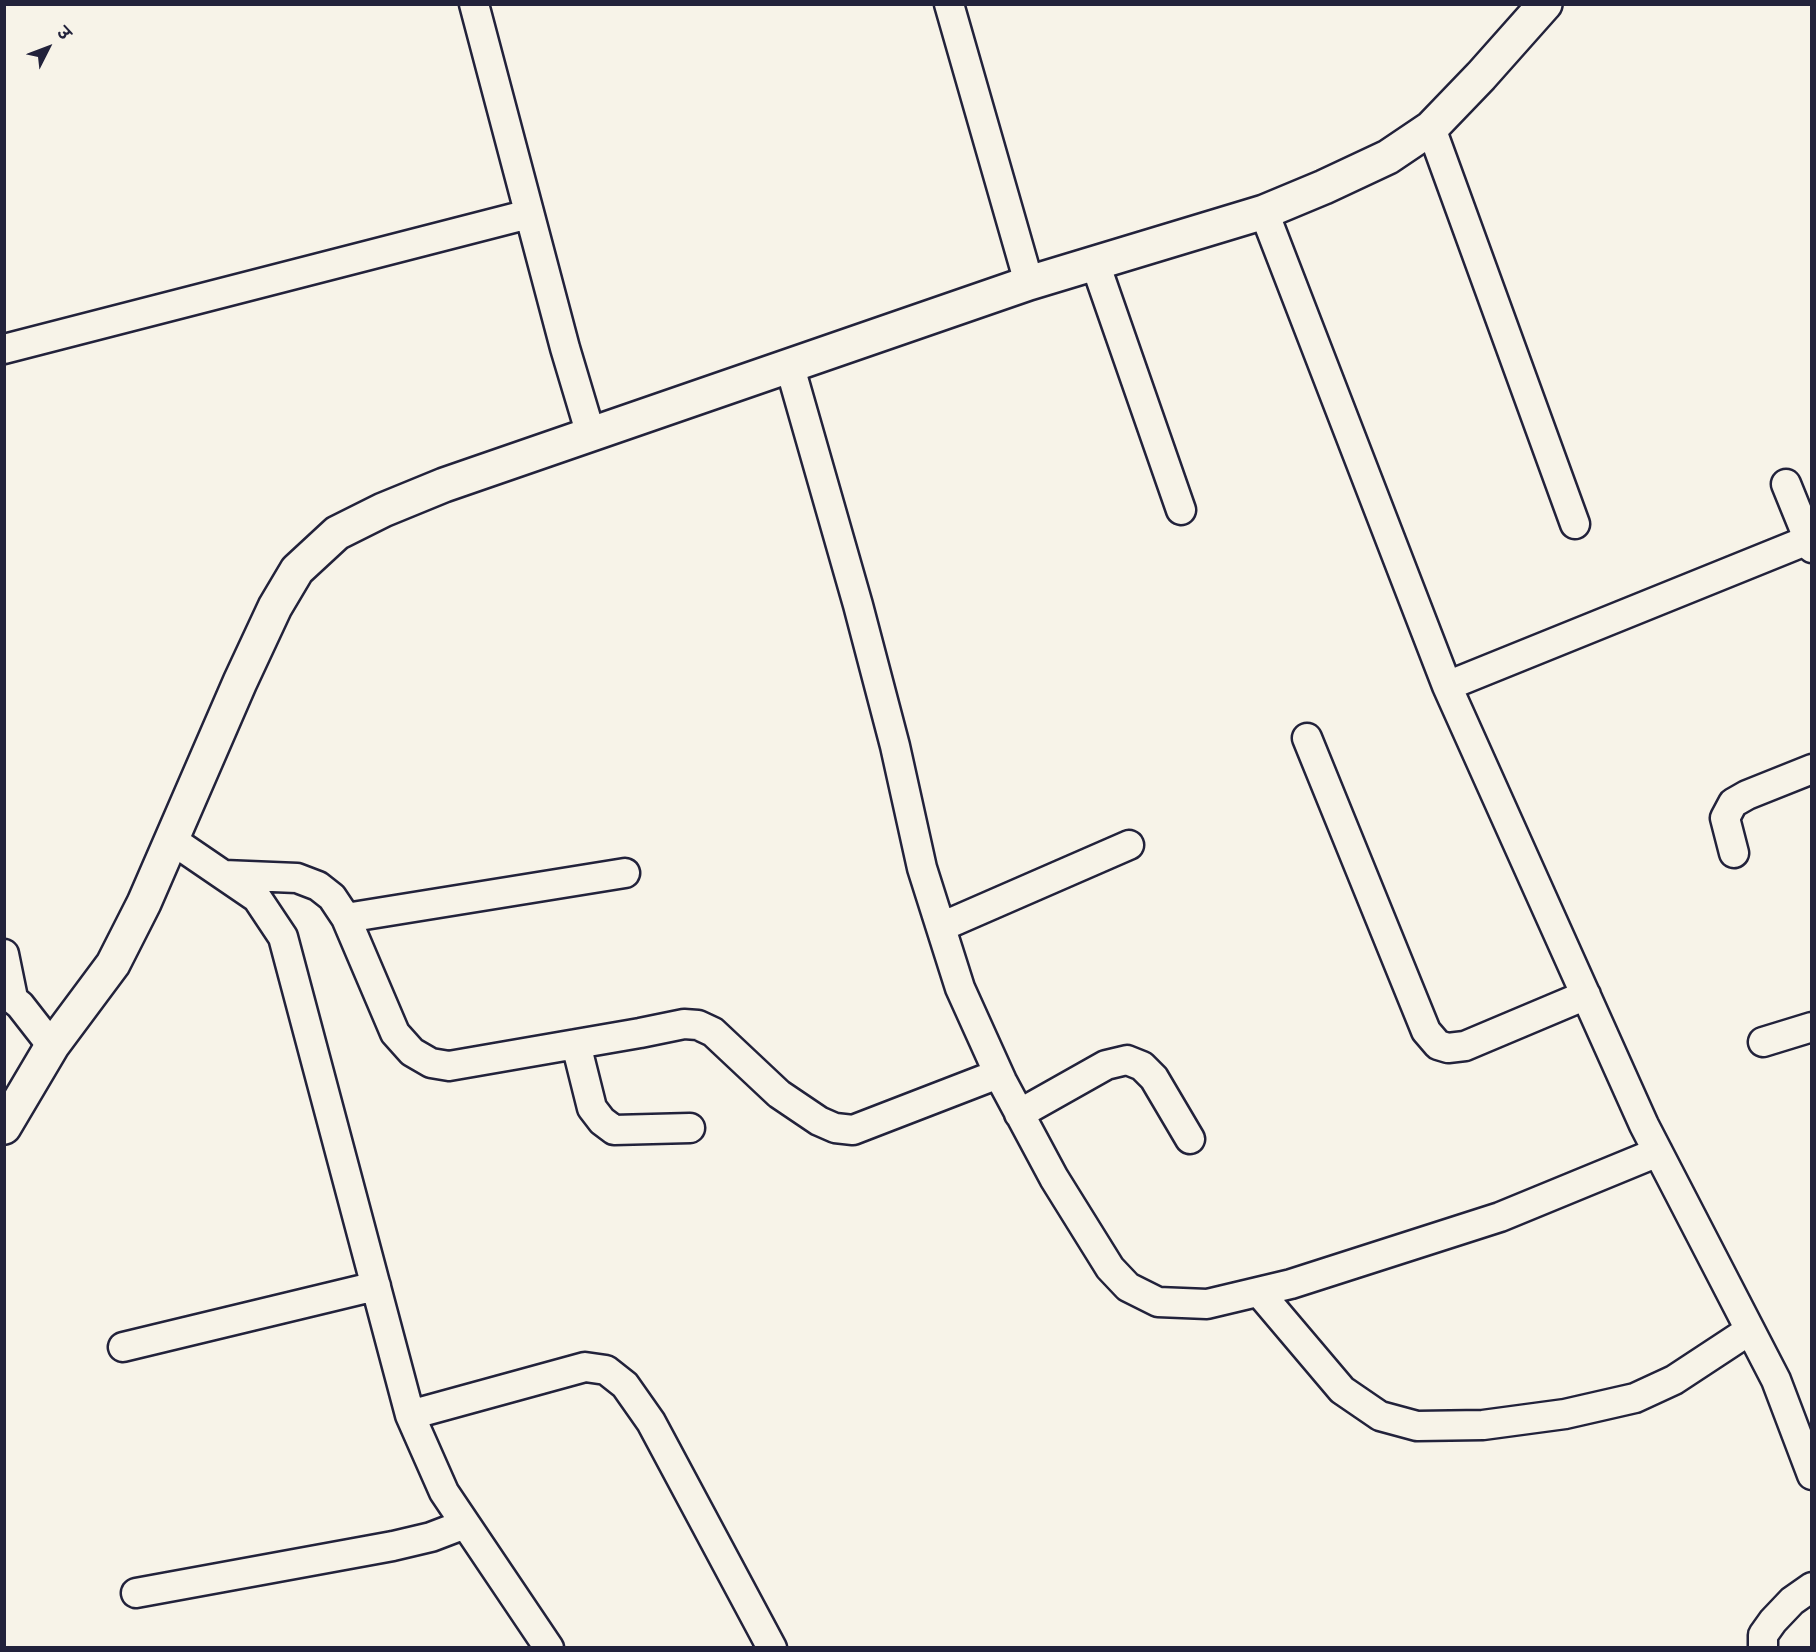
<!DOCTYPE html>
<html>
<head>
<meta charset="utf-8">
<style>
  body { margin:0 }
  #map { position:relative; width:1816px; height:1652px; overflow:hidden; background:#f7f3e8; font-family:"Gochi Hand","Playpen Sans Deva",sans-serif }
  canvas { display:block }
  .frame { position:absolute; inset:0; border:6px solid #22223b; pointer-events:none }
  .north { position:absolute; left:18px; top:18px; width:60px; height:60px; -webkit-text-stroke:4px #f7f3e8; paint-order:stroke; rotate:48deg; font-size:16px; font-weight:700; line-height:24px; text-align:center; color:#22223b }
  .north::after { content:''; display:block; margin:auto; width:21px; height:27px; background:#22223b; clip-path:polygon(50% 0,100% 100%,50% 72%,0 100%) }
</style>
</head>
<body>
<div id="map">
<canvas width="1816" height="1652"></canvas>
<div class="frame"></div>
<div class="north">उ</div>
</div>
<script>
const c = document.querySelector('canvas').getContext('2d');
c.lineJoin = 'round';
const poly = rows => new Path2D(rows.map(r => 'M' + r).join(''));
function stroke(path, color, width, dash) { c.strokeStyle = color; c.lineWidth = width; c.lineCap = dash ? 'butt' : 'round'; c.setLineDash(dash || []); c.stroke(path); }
const street = poly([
  [474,4,565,348,591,435],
  [949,4,1029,283],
  [1431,128,1575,524],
  [1264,212,1447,686,1644,1125,1776,1380,1812,1475],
  [1095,263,1181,510],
  [4,349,529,214],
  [790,367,858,605,895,746,922,868,960,988,1002,1081,1054,1178,1110,1268,1128,1287,1158,1302,1207,1304,1291,1284,1500,1217,1658,1152],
  [1786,484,1812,548],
  [1447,686,1808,540],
  [1307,738,1426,1031,1438,1045,1448,1048,1465,1046,1586,995],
  [172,840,257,898,283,937,410,1415,444,1492,549,1648],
  [1734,853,1725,818,1733,803,1747,795,1812,769],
  [224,875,297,878,318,886,332,897,346,918,395,1033,412,1052,431,1063,449,1066,640,1033,684,1024,698,1025,713,1032,779,1094,819,1121,835,1128,853,1130,998,1074],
  [346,918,625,873],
  [941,927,1129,845],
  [4,954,13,998],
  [4,992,20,1005,52,1046],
  [1763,1042,1812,1027],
  [576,1044,592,1108,602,1121,614,1130,690,1128],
  [1019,1114,1106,1065,1127,1060,1142,1066,1154,1078,1190,1139],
  [1259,1292,1342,1390,1380,1416,1417,1426,1483,1425,1565,1414,1635,1398,1674,1380,1750,1330],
  [123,1347,376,1286],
  [410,1415,585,1367,606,1370,625,1385,651,1422,772,1648],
  [136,1593,393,1546,431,1537,465,1524],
  [1763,1648,1763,1635,1773,1621,1792,1601,1812,1587]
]);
const secondary = poly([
  [4,1127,52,1046,113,964,144,903,240,682,275,607,297,570,337,533,383,510,444,485,1029,283,1264,212,1324,187,1388,157,1431,128,1481,76,1545,4]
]);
stroke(street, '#22223b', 33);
stroke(secondary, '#22223b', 38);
stroke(street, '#f7f3e8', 28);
stroke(secondary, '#f7f3e8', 33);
</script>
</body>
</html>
